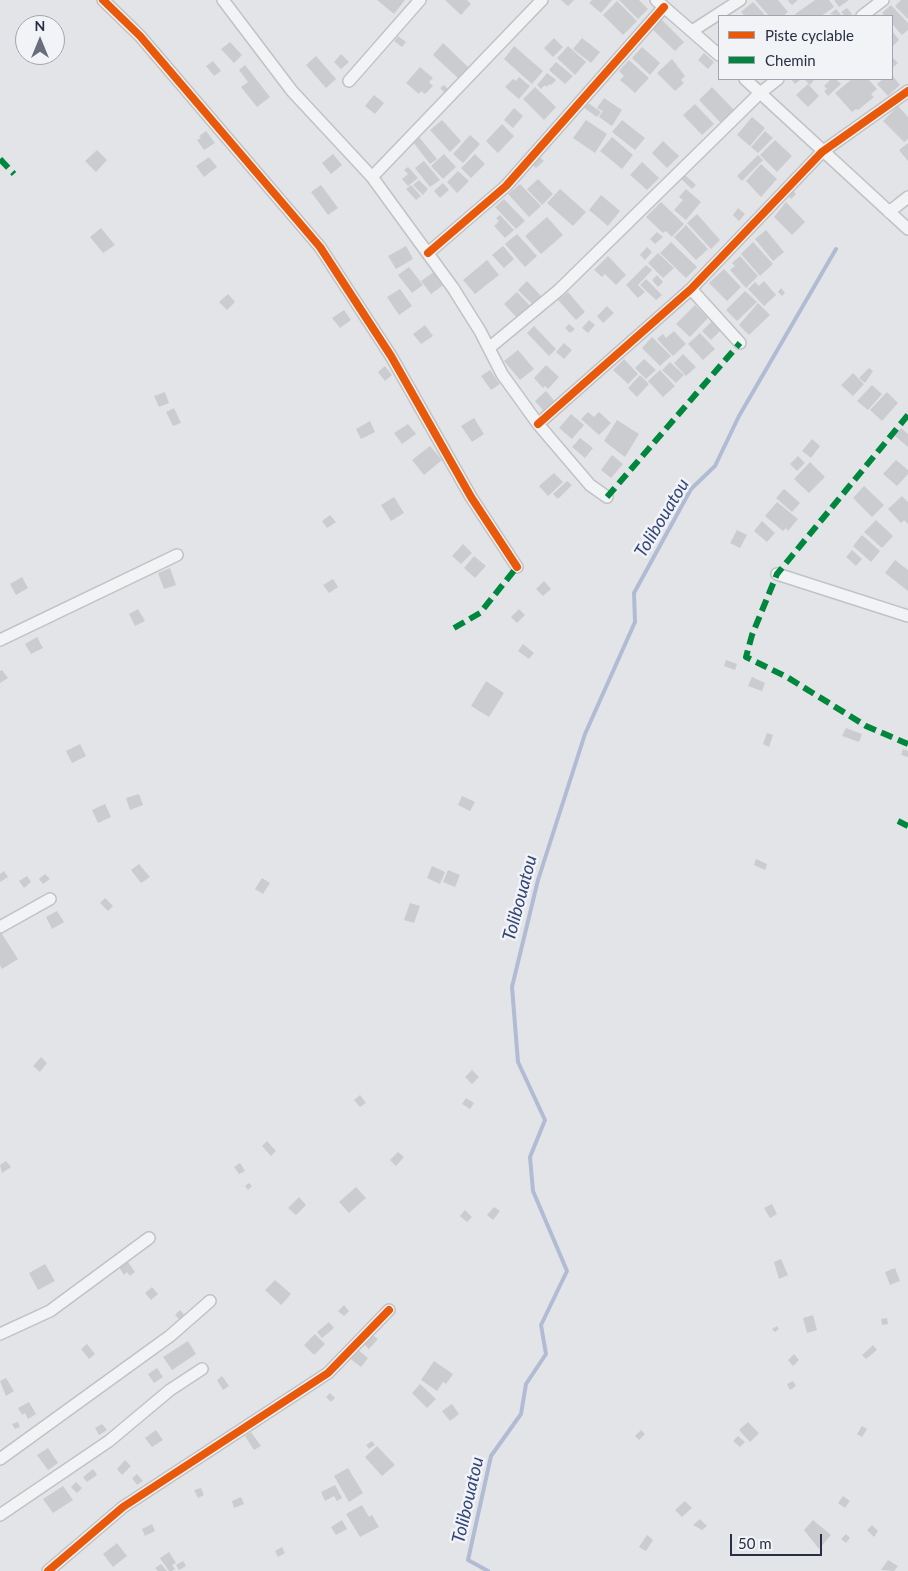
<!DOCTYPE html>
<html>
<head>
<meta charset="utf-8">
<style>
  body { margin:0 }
  #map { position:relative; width:908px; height:1571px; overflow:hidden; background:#e3e4e8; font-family:Lato,sans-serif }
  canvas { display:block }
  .legend { position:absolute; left:718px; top:15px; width:175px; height:65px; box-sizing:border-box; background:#f1f3f7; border:1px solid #a1a4af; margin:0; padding:6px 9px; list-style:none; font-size:15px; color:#292e42 }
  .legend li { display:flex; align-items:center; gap:10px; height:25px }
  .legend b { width:25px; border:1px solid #a1a4af }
  .north { position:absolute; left:15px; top:15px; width:50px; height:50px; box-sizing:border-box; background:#f1f3f7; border:1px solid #a1a4af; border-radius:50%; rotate:0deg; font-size:14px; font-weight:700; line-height:20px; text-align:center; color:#292e42 }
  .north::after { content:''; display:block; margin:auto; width:18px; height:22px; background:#6a6e7c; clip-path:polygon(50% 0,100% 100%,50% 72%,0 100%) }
  .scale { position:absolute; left:730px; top:1534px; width:92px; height:22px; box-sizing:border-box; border:2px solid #292e42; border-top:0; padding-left:6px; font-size:15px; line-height:18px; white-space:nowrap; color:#292e42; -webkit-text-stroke:4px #f1f3f7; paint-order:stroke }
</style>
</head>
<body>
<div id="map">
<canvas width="908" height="1571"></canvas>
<ul class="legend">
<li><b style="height:6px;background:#e8590c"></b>Piste cyclable</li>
<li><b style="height:6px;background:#00873e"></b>Chemin</li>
</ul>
<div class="north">N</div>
<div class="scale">50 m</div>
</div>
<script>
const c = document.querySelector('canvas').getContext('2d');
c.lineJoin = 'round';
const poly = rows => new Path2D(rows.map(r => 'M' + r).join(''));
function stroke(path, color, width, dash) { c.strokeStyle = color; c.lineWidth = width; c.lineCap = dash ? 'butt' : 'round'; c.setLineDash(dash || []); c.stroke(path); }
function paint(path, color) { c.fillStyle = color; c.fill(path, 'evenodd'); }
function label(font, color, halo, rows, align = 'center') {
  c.font = font + ' Lato,sans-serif'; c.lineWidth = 5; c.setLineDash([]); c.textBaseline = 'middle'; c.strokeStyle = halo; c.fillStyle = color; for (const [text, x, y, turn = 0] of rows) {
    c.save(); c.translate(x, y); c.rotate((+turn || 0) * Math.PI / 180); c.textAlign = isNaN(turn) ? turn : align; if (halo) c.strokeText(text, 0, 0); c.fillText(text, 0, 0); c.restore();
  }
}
stroke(poly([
  [488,1571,468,1560,491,1456,521,1414,526,1384,546,1354,541,1325,567,1271,533,1191,530,1157,545,1120,518,1062,512,987,538,880,585,734,635,622,634,593,691,489,715,466,739,416,836,249]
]), '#b1bcd4', 4);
paint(poly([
  [377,0,405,0,394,14],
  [445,0,467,0,471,4,461,15],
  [561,0,574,0,568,6],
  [592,0,612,0,601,13,589,3],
  [619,0,639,0,648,9,638,19],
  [755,0,778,0,788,12,783,16,769,16],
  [798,0,792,5,788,1,789,0],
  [815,0,829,0,834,7,821,16,797,16,795,14],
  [834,0,849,0,839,7],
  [901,0,908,0,908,19,895,6],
  [617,1,637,21,623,35,603,15],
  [753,2,766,16,745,16,741,12],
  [891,5,908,23,908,30,902,35,892,24,892,16,885,16,882,13],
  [847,8,852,14,849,16,845,16,841,12],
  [836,9,842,16,830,14],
  [660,18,684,42,675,51,650,27],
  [892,31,899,40,892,47],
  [398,36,406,42,402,47,394,41],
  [554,38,563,47,553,57,544,48],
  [582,38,600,52,591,63,573,49],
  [230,42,242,55,234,63,221,49],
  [443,43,469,68,459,79,433,55],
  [514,46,543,71,532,84,504,59],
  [568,46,586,62,575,75,557,58],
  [642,47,660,63,650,75,632,58],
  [704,53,714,62,708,69,698,60],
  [341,54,349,62,341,69,334,62],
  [316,56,336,79,326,88,306,65],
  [892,57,898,63,892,68],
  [672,59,685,76,681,80,684,83,675,91,657,73],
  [629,60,649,78,635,93,620,80,624,76,619,71],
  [213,61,221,71,214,76,206,66],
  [556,62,573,76,565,84,549,70],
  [245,65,270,97,257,107,241,87,248,82,239,70],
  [420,67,433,78,429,82,433,86,425,94,421,91,419,94,406,83],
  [547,73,556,80,551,85,549,84,547,87,545,85,541,89,537,85],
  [892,75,900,85,888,96,877,84,883,79,892,79],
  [519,77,530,86,519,99,505,87,513,79,516,81],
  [791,79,801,79,795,84],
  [804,79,812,79,814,80,810,85],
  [831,79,836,79,841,84,828,96,824,91,827,89,824,86],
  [852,79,868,79,877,89,871,94,874,97,858,110,856,109,852,112,835,93],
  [808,84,819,96,808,107,796,95],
  [444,85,448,89,445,93,440,88],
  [535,87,556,107,544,120,523,99],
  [712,87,734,110,720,122,699,100],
  [374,95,384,103,375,114,365,106],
  [604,98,622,110,612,126,599,117,603,111,597,108],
  [584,100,601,112,597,117,580,105],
  [695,104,714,124,702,135,683,115],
  [898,106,908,117,908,139,904,142,883,121],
  [514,108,523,116,513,128,504,120],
  [752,117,765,128,750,146,737,135],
  [442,120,461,141,450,152,430,130],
  [586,120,607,134,595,153,573,138],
  [622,120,645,138,635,150,612,132],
  [502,124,514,136,498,153,486,141],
  [206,131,215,143,204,150,197,140,201,138,199,136],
  [765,131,773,138,758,153,751,147],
  [470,135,480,144,463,163,453,154],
  [419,137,437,159,430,164,413,142],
  [612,137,633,155,622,169,600,151],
  [775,140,792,156,777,172,760,155],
  [663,141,679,156,667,168,652,153],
  [908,143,908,161,899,150],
  [97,150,107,160,96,172,85,161],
  [333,154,342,165,331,174,322,163],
  [444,154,456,167,443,179,431,166],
  [475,154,485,164,471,178,461,168],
  [758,155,763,160,742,181,737,176],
  [538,156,544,161,536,168,531,163],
  [209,157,217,167,204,177,196,166],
  [424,161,440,180,430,187,415,168],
  [642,162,659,178,647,190,630,175],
  [761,164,777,179,761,197,746,181],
  [408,167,418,178,408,186,402,179,408,174,404,170],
  [458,171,469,181,457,193,447,182],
  [685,175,696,185,692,189,681,179],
  [538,179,553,194,542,205,527,189],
  [419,180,428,189,423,195,413,185],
  [443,183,449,190,440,198,434,191],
  [520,184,541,206,529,217,508,194],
  [321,185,338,208,328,215,311,192],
  [411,185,421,196,416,200,406,189],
  [560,189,586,212,573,226,547,203],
  [686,189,701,202,686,220,674,210,683,200,679,197],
  [792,190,796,194,791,199,787,194],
  [601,195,620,211,608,226,589,210],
  [504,199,525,221,516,229,495,207],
  [661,202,684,224,672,237,666,231,663,233,646,217],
  [786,202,805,222,792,235,774,217],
  [738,208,745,214,739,221,733,215],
  [697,214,720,240,711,249,687,223],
  [500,215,514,230,505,238,494,226,499,221,496,218],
  [547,217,563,235,541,254,525,236],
  [686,225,708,249,696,260,674,237],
  [101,228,115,245,103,253,90,237],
  [766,230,784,252,773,261,755,239],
  [657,232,663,237,655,244,650,239],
  [517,234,537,256,525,267,505,244],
  [671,242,697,267,686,278,660,253],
  [753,242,773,264,760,276,741,254],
  [406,246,413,259,396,269,388,256],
  [503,246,514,259,504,268,492,255],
  [647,247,652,252,645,260,640,255],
  [658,253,674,268,663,278,648,263],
  [608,256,626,275,616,285,605,274,602,277,594,270],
  [740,256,758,276,746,288,730,270,735,266,732,263],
  [487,260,499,275,475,294,463,280],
  [646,265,652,270,638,285,645,292,638,298,626,285],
  [409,267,423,285,412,293,398,275],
  [724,269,741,287,727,301,709,283],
  [435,271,445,284,431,294,421,281],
  [657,275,663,282,658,287,652,280],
  [646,279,662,295,656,300,640,285],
  [527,281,542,297,534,306,518,290],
  [764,281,776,295,764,306,748,289,755,282,759,286],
  [781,288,785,293,782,296,778,292],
  [400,289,412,306,399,315,387,297],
  [745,291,757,302,737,321,726,310],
  [517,292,532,308,519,320,504,304],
  [568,292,585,312,576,320,558,300],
  [228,294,235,302,227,310,219,302],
  [758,303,770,315,749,335,739,325],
  [695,305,708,318,690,337,676,324],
  [607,306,614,313,603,323,597,316],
  [344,310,351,320,340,328,332,318],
  [589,320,595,325,588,333,582,328],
  [712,321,721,330,711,340,702,331],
  [569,324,575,329,570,333,565,328],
  [425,325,433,336,421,344,413,334],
  [534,326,556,349,549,356,527,333],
  [674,331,686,344,673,356,657,339,663,334,666,338],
  [700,333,715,349,703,360,688,344],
  [652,337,671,356,660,366,642,348],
  [564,343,572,350,564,359,556,352],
  [518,350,534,369,520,380,504,361],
  [683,354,696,367,686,376,674,363],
  [624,359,638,374,628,384,613,370],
  [644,359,656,370,646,379,635,368],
  [670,362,684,375,676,383,662,370],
  [546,365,559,377,548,389,545,386,543,388,534,378],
  [385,366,392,375,385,381,378,372],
  [869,368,873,371,865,383,859,378],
  [490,370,500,384,491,390,481,376],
  [660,370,675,386,663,397,648,381],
  [853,373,864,384,853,396,841,385],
  [640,375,649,384,637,397,628,388],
  [872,385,882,394,868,410,857,401],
  [546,391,557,404,546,414,535,401],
  [165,392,169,403,159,407,154,396],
  [887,392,898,403,882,421,870,410],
  [174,408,181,423,173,426,166,412],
  [588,412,594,417,599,412,611,423,599,435,581,419],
  [571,414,584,425,572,439,559,428],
  [474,418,484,434,472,442,461,426],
  [617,420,639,434,625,457,604,441],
  [370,421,375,432,361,439,356,429],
  [408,424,416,434,402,444,394,433],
  [901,428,908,434,908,447,895,436],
  [580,438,593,448,585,458,572,447],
  [812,439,820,446,811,458,802,451],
  [430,446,442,460,424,475,412,460],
  [612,455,623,464,611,478,601,470],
  [798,456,805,463,797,471,790,464],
  [896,460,908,470,908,474,897,486,883,474],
  [810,462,825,477,809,493,794,479],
  [554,473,563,482,548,496,539,486],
  [567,481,572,485,558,499,553,494],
  [864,486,884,505,872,517,853,498],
  [784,489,800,503,792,512,776,498],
  [902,496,908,502,908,524,904,520,901,523,888,509],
  [394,497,404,513,391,521,381,505],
  [777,502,798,519,788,531,786,528,783,531,765,516],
  [330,515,336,522,327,528,322,521],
  [876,520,893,536,882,548,864,532],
  [762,521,775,533,767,542,754,531],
  [737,530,747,535,740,548,730,543],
  [862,535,880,551,871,562,853,546],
  [463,544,472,553,461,564,452,556],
  [852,550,862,559,856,566,846,557],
  [474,556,486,566,475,578,464,568],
  [895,560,908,570,908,591,885,573],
  [170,568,176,585,164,589,158,573],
  [22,577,28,588,16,595,10,584],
  [333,579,338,587,329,593,323,585],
  [544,581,551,589,543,596,536,589],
  [138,609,145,621,135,626,129,614],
  [519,609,525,615,517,623,511,617],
  [37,637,43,648,31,654,25,644],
  [523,644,534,653,529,659,518,651],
  [726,660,737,664,735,670,724,666],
  [2,670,8,678,0,683,0,671],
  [752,677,765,683,762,691,748,686],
  [486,681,504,693,489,717,471,706],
  [846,728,862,734,859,742,842,736],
  [767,733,773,735,769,747,763,744],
  [80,744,86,756,72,763,66,751],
  [903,749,908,751,908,757,901,755],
  [139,794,143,805,130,810,126,798],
  [462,796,475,802,470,811,458,805],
  [105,804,111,817,98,823,92,810],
  [756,859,767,864,765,870,754,865],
  [139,864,150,877,141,883,131,870],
  [432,866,445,872,440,884,427,878],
  [448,870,460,875,455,887,443,882],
  [4,871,8,877,0,882,0,874],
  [45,874,50,879,43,884,39,879],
  [27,876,31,882,24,888,19,881],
  [262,878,270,883,263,894,255,889],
  [105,898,113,906,108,911,100,903],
  [410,903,420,906,414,923,404,920],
  [57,911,64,922,52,929,46,917],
  [0,931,18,959,2,969,0,965],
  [41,1057,47,1063,40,1072,33,1066],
  [472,1070,479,1077,472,1084,465,1077],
  [360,1095,366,1103,360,1107,354,1100],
  [466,1098,474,1103,470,1109,462,1104],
  [267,1141,276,1151,271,1156,262,1146],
  [398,1152,404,1157,396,1166,390,1160],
  [6,1161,11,1167,2,1173,0,1165],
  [240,1163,245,1171,239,1174,234,1167],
  [249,1183,252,1186,248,1190,245,1186],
  [356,1187,366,1198,349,1213,339,1202],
  [299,1197,306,1205,296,1215,288,1208],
  [772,1204,777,1214,770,1218,764,1208],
  [494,1207,500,1211,493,1220,487,1215],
  [465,1210,472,1217,467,1222,460,1216],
  [781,1259,788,1275,779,1279,774,1262],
  [122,1260,125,1264,128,1262,135,1272,130,1276,127,1272,124,1275,117,1264],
  [45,1264,55,1281,38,1290,29,1273],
  [895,1268,900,1281,890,1285,885,1272],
  [275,1280,291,1294,281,1305,265,1290],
  [152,1287,158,1294,151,1300,145,1293],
  [344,1305,349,1311,344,1316,338,1311],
  [180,1310,187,1318,182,1322,175,1315],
  [813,1315,817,1330,807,1333,803,1318],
  [887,1318,888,1324,882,1325,881,1319],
  [329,1322,334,1328,322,1338,317,1332],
  [777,1326,779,1329,775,1332,772,1329],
  [370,1333,378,1339,369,1349,362,1342],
  [315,1334,325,1344,314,1355,304,1345],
  [188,1341,196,1354,172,1370,163,1357],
  [87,1344,95,1354,89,1359,81,1349],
  [873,1345,877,1350,866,1359,862,1355],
  [356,1348,368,1358,361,1367,348,1357],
  [794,1354,799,1360,793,1366,788,1360],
  [434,1361,453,1374,446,1384,443,1382,437,1391,421,1380],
  [157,1368,163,1377,154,1383,148,1374],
  [222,1376,229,1386,223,1390,217,1380],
  [6,1378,14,1391,6,1396,0,1381],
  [793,1381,796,1386,790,1390,787,1384],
  [420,1384,436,1399,427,1408,412,1393],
  [330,1393,335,1398,331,1402,326,1397],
  [29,1402,36,1414,28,1419,25,1413,22,1415,18,1408],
  [452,1404,459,1414,450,1421,442,1411],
  [18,1422,20,1427,15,1429,12,1424],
  [748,1422,759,1433,750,1442,739,1430],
  [102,1424,107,1430,99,1435,95,1428],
  [862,1426,867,1429,862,1437,857,1434],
  [156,1430,163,1440,152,1447,145,1438],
  [641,1430,645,1434,639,1440,635,1436],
  [251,1432,261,1446,254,1450,245,1436],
  [738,1436,745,1442,740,1447,733,1441],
  [372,1441,375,1445,369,1449,366,1445],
  [377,1446,395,1465,382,1476,365,1457],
  [48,1448,58,1463,48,1470,37,1455],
  [125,1460,131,1466,122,1475,117,1469],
  [348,1468,363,1493,349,1502,334,1476],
  [93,1469,97,1475,87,1482,83,1477],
  [137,1474,143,1481,137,1485,132,1478],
  [76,1482,82,1488,77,1493,71,1487],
  [335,1485,342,1498,337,1501,334,1496,325,1501,321,1492],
  [63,1486,73,1500,53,1513,43,1499],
  [201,1488,204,1495,198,1498,194,1490],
  [843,1496,850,1501,845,1508,838,1503],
  [241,1497,244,1504,234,1508,232,1501],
  [685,1501,692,1508,682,1517,675,1510],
  [362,1505,369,1517,372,1515,379,1527,360,1537,346,1514],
  [700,1519,707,1526,702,1530,693,1525],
  [342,1520,347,1529,336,1535,331,1527],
  [813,1520,831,1535,819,1549,804,1530],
  [152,1524,155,1531,145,1536,142,1529],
  [872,1525,878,1531,874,1537,867,1530],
  [846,1534,850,1538,846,1543,841,1539],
  [647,1535,653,1540,646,1551,639,1547],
  [117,1543,127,1556,113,1567,103,1554],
  [282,1547,285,1553,278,1557,275,1551],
  [169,1552,176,1563,172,1565,175,1569,172,1571,169,1571,160,1558],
  [888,1560,898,1566,894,1571,881,1570],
  [183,1561,186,1566,179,1570,176,1565],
  [161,1564,167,1571,158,1571,155,1568]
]), '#cbccd0');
const minor = poly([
  [103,0,140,36,320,247,391,356,471,497,517,567],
  [223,0,292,91,372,177,453,288,480,331,502,374,538,424,590,485,607,497],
  [656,0,719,55],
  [862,16,883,0],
  [692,31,740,0],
  [745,79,908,229],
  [349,81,420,0],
  [372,177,542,0],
  [889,212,908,197],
  [428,253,506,186,664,7],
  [691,289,740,343],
  [489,348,559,290,760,93,778,79],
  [538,424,691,289,822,152,908,91],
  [777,574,908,616],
  [0,640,177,555],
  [0,927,50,899],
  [0,1334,50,1311,149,1238],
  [0,1459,170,1336,210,1301],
  [0,1515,109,1441,170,1390,202,1369],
  [48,1571,123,1507,328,1373,389,1310]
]);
stroke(minor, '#c1c2c6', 14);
stroke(minor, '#f2f3f5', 11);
stroke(poly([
  [0,159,14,174],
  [908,415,777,574,752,635,746,657,787,677,866,726,908,744],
  [607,497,740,343],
  [454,628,480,613,517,567],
  [898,821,908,826]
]), '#00873e', 6, [12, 6]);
stroke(poly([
  [103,0,140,36,320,247,391,356,471,497,517,567],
  [428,253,506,186,664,7],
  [538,424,691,289,822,152,908,91],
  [48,1571,123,1507,328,1373,389,1310]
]), '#e8590c', 8);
label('italic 18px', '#334677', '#f1f3f7', [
  ["Tolibouatou",662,518,-59],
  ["Tolibouatou",520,898,-75],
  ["Tolibouatou",468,1500,-77]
]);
</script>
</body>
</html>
